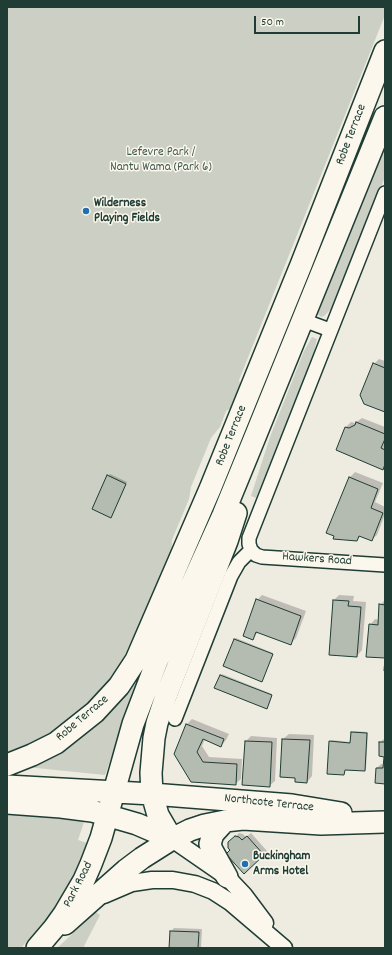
<!DOCTYPE html>
<html>
<head>
<meta charset="utf-8">
<style>
  body { margin:0 }
  #map { position:relative; width:392px; height:955px; overflow:hidden; background:#eeece1; font-family:Dekko,sans-serif }
  canvas { display:block }
  .frame { position:absolute; inset:0; border:8px solid #1f3d34; pointer-events:none }
  .scale { position:absolute; left:254px; top:16px; width:106px; height:18px; box-sizing:border-box; border:2px solid #1f3d34; border-top:0; padding-left:5px; font-size:12px; line-height:14px; white-space:nowrap; color:#1f3d34; -webkit-text-stroke:3px #fbf7ec; paint-order:stroke }
</style>
</head>
<body>
<div id="map">
<canvas width="392" height="955"></canvas>
<div class="frame"></div>
<div class="scale">50 m</div>
</div>
<script>
const c = document.querySelector('canvas').getContext('2d');
c.lineJoin = 'round';
function paint(path, color) { c.fillStyle = color; c.fill(path, 'evenodd'); }
const poly = rows => new Path2D(rows.map(r => 'M' + r).join(''));
function stroke(path, color, width, dash) { c.strokeStyle = color; c.lineWidth = width; c.lineCap = dash ? 'butt' : 'round'; c.setLineDash(dash || []); c.stroke(path); }
function label(font, color, halo, rows, align = 'center') {
  c.font = font + ' Dekko,sans-serif'; c.lineWidth = 3; c.setLineDash([]); c.textBaseline = 'middle'; c.strokeStyle = halo; c.fillStyle = color; for (const [text, x, y, turn = 0] of rows) {
    c.save(); c.translate(x, y); c.rotate((+turn || 0) * Math.PI / 180); c.textAlign = isNaN(turn) ? turn : align; if (halo) c.strokeText(text, 0, 0); c.fillText(text, 0, 0); c.restore();
  }
}
paint(poly([
  [7,7,385,7,385,15,239,380,241,387,233,407,226,411,220,427,211,438,191,487,189,499,172,540,171,557,119,667,96,697,67,724,36,743,7,754],
  [385,141,385,177,337,297,331,309,324,316,321,317,316,313],
  [312,337,317,339,313,356,256,498,251,496,270,437,304,351],
  [135,675,139,677,105,775,26,767],
  [7,811,79,819,84,822,78,840,87,843,72,878,53,912,21,948,7,948],
  [96,912,100,915,83,948,57,948]
]), '#cbcfc4');
paint(poly([
  [379,359,385,361,385,411,374,364],
  [362,418,385,427,385,466,382,468,337,450,346,427,351,422,355,423],
  [355,472,383,483,375,502,385,507,385,514,377,535,371,540,361,536,357,540,335,536,328,533,350,477],
  [110,474,127,482,112,515,108,476],
  [262,595,306,611,296,638,290,644,258,632,253,638,257,600],
  [339,595,354,596,353,601,366,602,362,650,357,656,334,600],
  [385,600,385,658,370,625,375,619,379,620,380,605],
  [236,638,273,653,263,679,234,639],
  [222,674,272,694,268,706,221,675],
  [192,719,229,734,226,740,221,746,205,739,202,746,209,757,242,759,241,779,235,784,191,781,187,724],
  [353,731,368,732,366,769,365,770,345,769,344,774,330,742,331,740,351,742,351,733],
  [289,734,314,735,312,776,307,782,296,777,281,776,283,739],
  [251,736,277,738,275,781,269,786,246,741],
  [384,739,385,739,385,756,380,742],
  [385,759,385,783,376,782,377,768,381,764,385,765],
  [239,833,243,834,246,837,251,833,267,851,244,872,231,850,229,843],
  [174,928,202,929,201,948,170,948,171,931]
]), '#0003');
const building = poly([
  [373,363,385,368,385,412,364,404,360,395,373,363],
  [356,422,385,434,385,439,381,448,385,450,385,464,383,470,336,450,345,427,349,428,355,425,356,422],
  [107,475,126,484,111,518,92,509,107,475],
  [349,477,378,489,371,508,383,513,372,541,359,536,357,541,333,539,334,536,326,533,349,477],
  [256,599,301,616,291,645,256,632,253,640,243,636,256,599],
  [333,600,349,601,348,606,361,607,357,657,329,655,333,600],
  [379,604,385,605,385,672,384,671,385,658,366,657,369,624,378,625,379,604],
  [234,639,273,654,262,682,223,666,234,639],
  [220,675,272,695,267,709,214,688,220,675],
  [186,724,224,739,221,747,203,739,197,752,203,762,237,764,236,785,191,782,174,754,186,724],
  [351,732,367,733,365,771,345,770,344,775,327,774,329,741,350,743,351,732],
  [282,739,310,740,307,783,295,782,295,778,280,777,282,739],
  [245,741,272,742,270,787,242,785,245,741],
  [379,742,385,742,385,784,375,783,376,768,383,768,384,757,379,756,379,742],
  [235,836,239,837,242,840,247,836,264,855,244,874,226,854,230,850,228,848,228,842,235,836],
  [170,931,199,932,198,948,169,948,170,931]
]);
paint(building, '#b4bbb0');
stroke(building, '#1f3d34', 1);
const minor = poly([
  [303,320,330,330],
  [251,550,256,555,262,557,385,565],
  [175,719,231,576,239,562,251,550,249,544,249,538,385,193]
]);
const tertiary = poly([
  [172,839,227,877,244,895,265,923],
  [104,895,132,883,152,880,173,880,195,884,213,891,230,902,284,948]
]);
const trunk = poly([
  [7,765,32,755,56,743,95,712,119,686,136,660,210,489,301,265,385,51],
  [7,786,152,794,292,805,341,813],
  [7,803,61,807,92,811,137,824,172,839],
  [225,821,213,834,210,844,212,850,227,877],
  [172,839,158,815,152,794,151,773,154,738,157,723,166,696,227,541,236,513],
  [65,924,126,870,142,858,172,839,190,830,205,825,225,821,243,819,321,824,385,822],
  [37,948,54,928,64,914,84,880,91,864,101,838,133,724,157,661,223,515,255,437,385,117]
]);
stroke(minor, '#1f3d34', 16);
stroke(tertiary, '#1f3d34', 19);
stroke(trunk, '#1f3d34', 24);
stroke(minor, '#fbf7ec', 13);
stroke(tertiary, '#fbf7ec', 16);
stroke(trunk, '#fbf7ec', 21);
for (const [x, y, r, color] of [
  [86,211,4,"#1f6fb2"],
  [245,864,4,"#1f6fb2"]
]) { const dot = new Path2D(); dot.arc(x, y, r, 0, 2 * Math.PI); c.fillStyle = color; c.fill(dot); stroke(dot, '#fbf7ec', 1.5); }
label('13px', '#1f3d34', '#fbf7ec', [
  ["Robe Terrace",352,135,-69],
  ["Robe Terrace",232,436,-68],
  ["Hawkers Road",317,560,4],
  ["Robe Terrace",83,719,-40],
  ["Northcote Terrace",269,804,6],
  ["Park Road",79,885,-63]
]);
label('13px', '#415a51', '#fbf7ec', [
  ["Lefevre Park /",161,153],
  ["Nantu Wama (Park 6)",161,168]
]);
label('bold 13px', '#1f3d34', '#fbf7ec', [
  ["Wilderness",94,204],
  ["Playing Fields",94,219],
  ["Buckingham",253,857],
  ["Arms Hotel",253,872]
], 'left');
</script>
</body>
</html>
